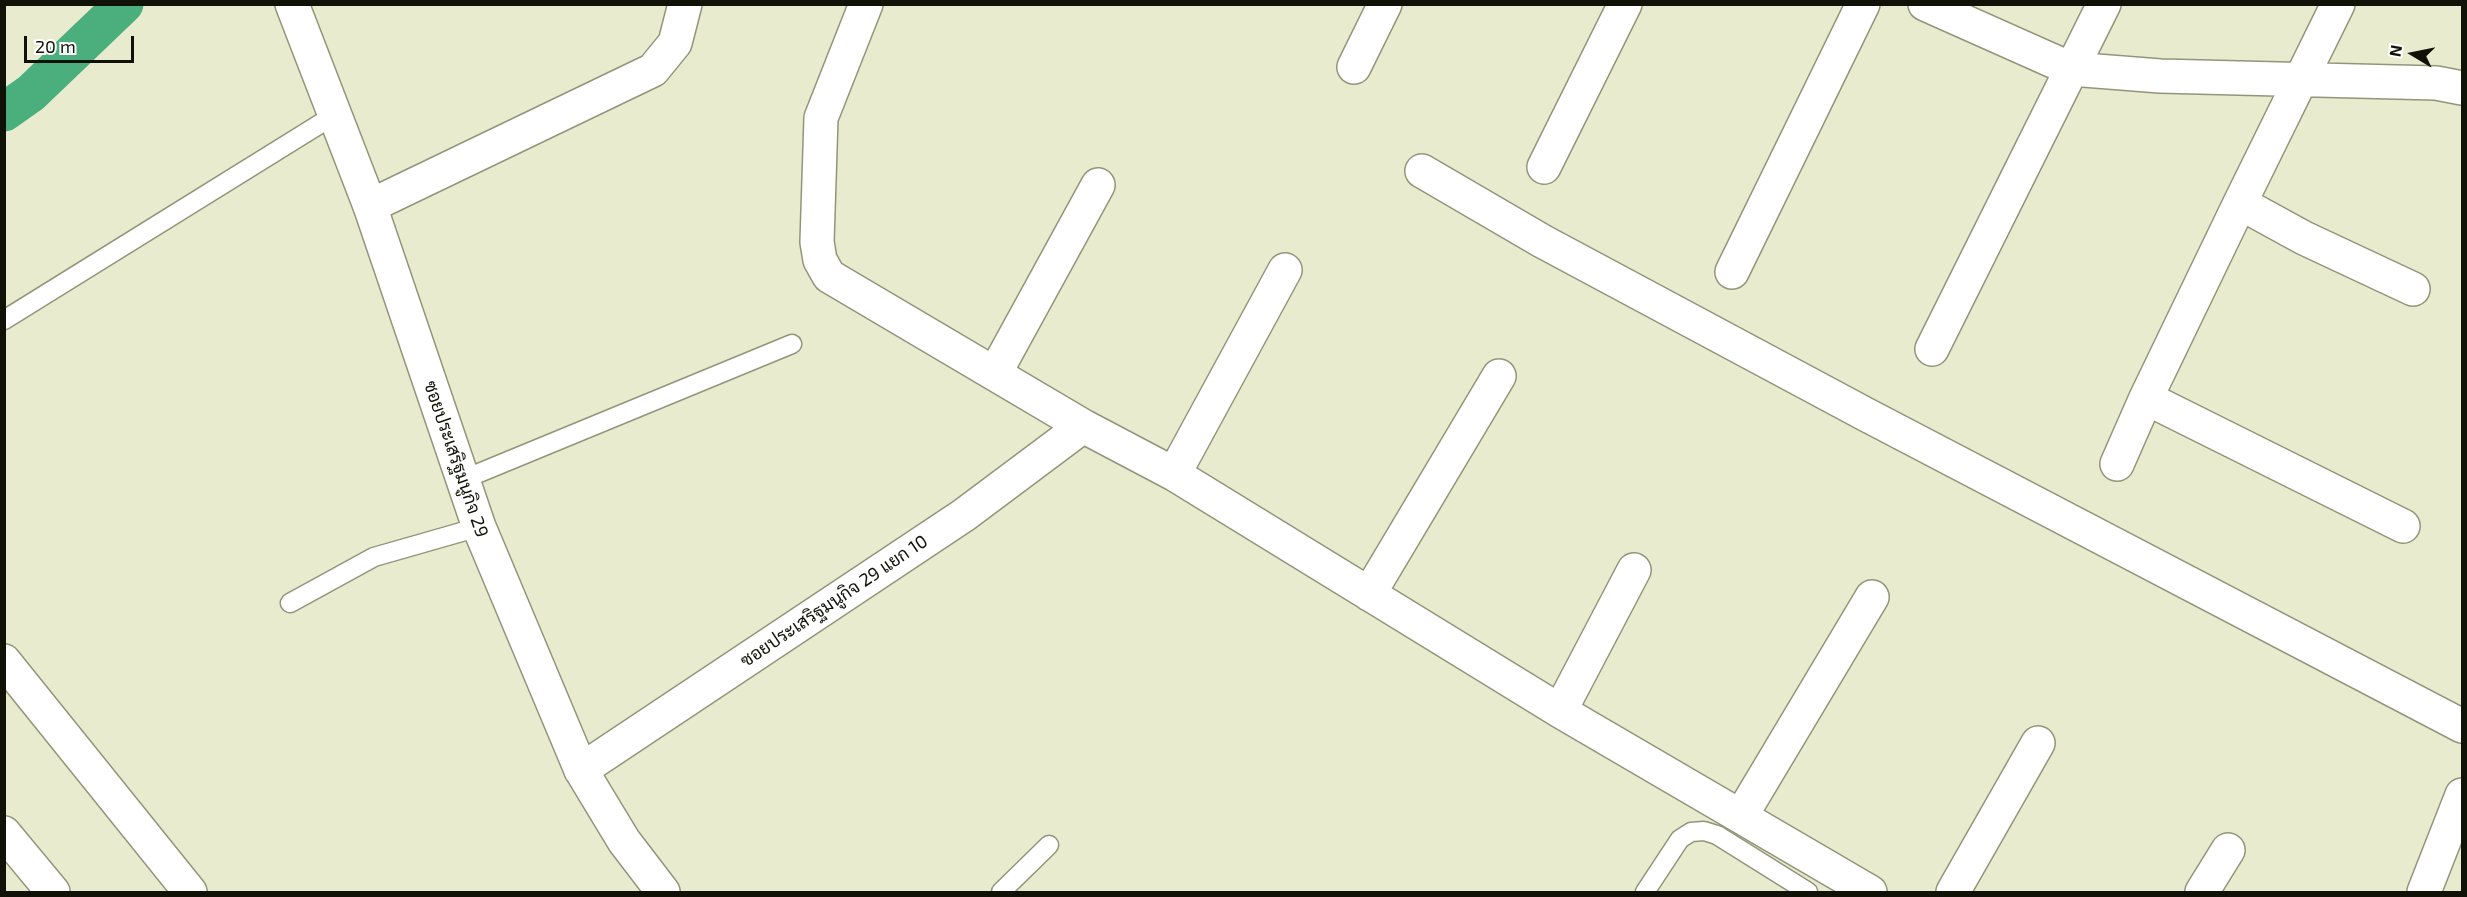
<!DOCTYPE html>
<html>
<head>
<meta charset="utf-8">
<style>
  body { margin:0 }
  #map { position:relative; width:2467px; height:897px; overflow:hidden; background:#e8ebce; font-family:"Exo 2",sans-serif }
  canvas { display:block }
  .frame { position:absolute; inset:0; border:6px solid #101107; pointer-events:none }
  .north { position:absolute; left:2383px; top:24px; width:60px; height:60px; -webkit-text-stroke:4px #fff; paint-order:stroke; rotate:280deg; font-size:16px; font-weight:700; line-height:24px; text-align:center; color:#101107 }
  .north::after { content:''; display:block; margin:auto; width:21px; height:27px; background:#101107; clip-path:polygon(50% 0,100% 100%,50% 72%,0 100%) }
  .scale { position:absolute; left:24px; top:36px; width:110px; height:27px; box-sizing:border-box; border:3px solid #101107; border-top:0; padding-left:8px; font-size:18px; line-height:21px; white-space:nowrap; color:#101107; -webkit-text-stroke:4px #fff; paint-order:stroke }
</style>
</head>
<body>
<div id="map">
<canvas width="2467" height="897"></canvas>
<div class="frame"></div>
<div class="north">N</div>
<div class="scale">20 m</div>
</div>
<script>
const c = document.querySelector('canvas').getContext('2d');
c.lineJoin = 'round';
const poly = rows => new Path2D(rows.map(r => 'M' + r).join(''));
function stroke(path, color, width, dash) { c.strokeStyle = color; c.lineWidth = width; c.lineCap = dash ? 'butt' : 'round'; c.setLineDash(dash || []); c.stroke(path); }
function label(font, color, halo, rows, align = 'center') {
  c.font = font + ' "Exo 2",Sarabun,sans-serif'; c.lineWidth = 5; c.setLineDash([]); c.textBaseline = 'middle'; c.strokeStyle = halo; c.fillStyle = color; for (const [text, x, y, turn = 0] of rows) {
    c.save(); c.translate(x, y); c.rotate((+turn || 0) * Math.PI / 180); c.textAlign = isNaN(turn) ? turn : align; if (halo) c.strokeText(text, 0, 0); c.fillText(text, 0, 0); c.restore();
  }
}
stroke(poly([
  [4,112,31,93,124,4]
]), '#4aae7d', 39);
const service = poly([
  [4,320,336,114],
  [462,480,792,344],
  [290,603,374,557,479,527],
  [1001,892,1049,845],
  [1645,892,1680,839,1691,832,1704,831,1717,835,1808,892]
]);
const minor = poly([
  [866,4,821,118,817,242,820,260,829,276,1083,426,1174,474,1560,711,1870,892],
  [1925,4,2071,69,2160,76,2436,83,2462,88],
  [1354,67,1385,4],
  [1544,167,1625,4],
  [1422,171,1542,241,1865,414,2462,726],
  [2240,203,2304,238,2413,289],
  [370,206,653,70,675,43,685,4],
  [1732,272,1863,4],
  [1932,349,2104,4],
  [995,373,1098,185],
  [2146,398,2403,526],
  [2117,464,2146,398,2240,203,2338,4],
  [1174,474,1285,270],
  [1369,594,1499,376],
  [4,661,190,892],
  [1560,711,1634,570],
  [581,770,964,515,1083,426],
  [1741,816,1872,597],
  [4,833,53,892],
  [1953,892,2038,743],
  [2202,892,2228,850],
  [2424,892,2462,795]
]);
const tertiary = poly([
  [292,4,370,206,479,527,581,770,624,841,663,892]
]);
stroke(service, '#93957a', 21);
stroke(minor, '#93957a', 36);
stroke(tertiary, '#93957a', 36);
stroke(service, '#fff', 18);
stroke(minor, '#fff', 33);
stroke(tertiary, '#fff', 33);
label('18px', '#101107', '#fff', [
  ["ซอยประเสริฐมนูกิจ 29",456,459,71],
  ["ซอยประเสริฐมนูกิจ 29 แยก 10",834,601,-34]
]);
</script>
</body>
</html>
